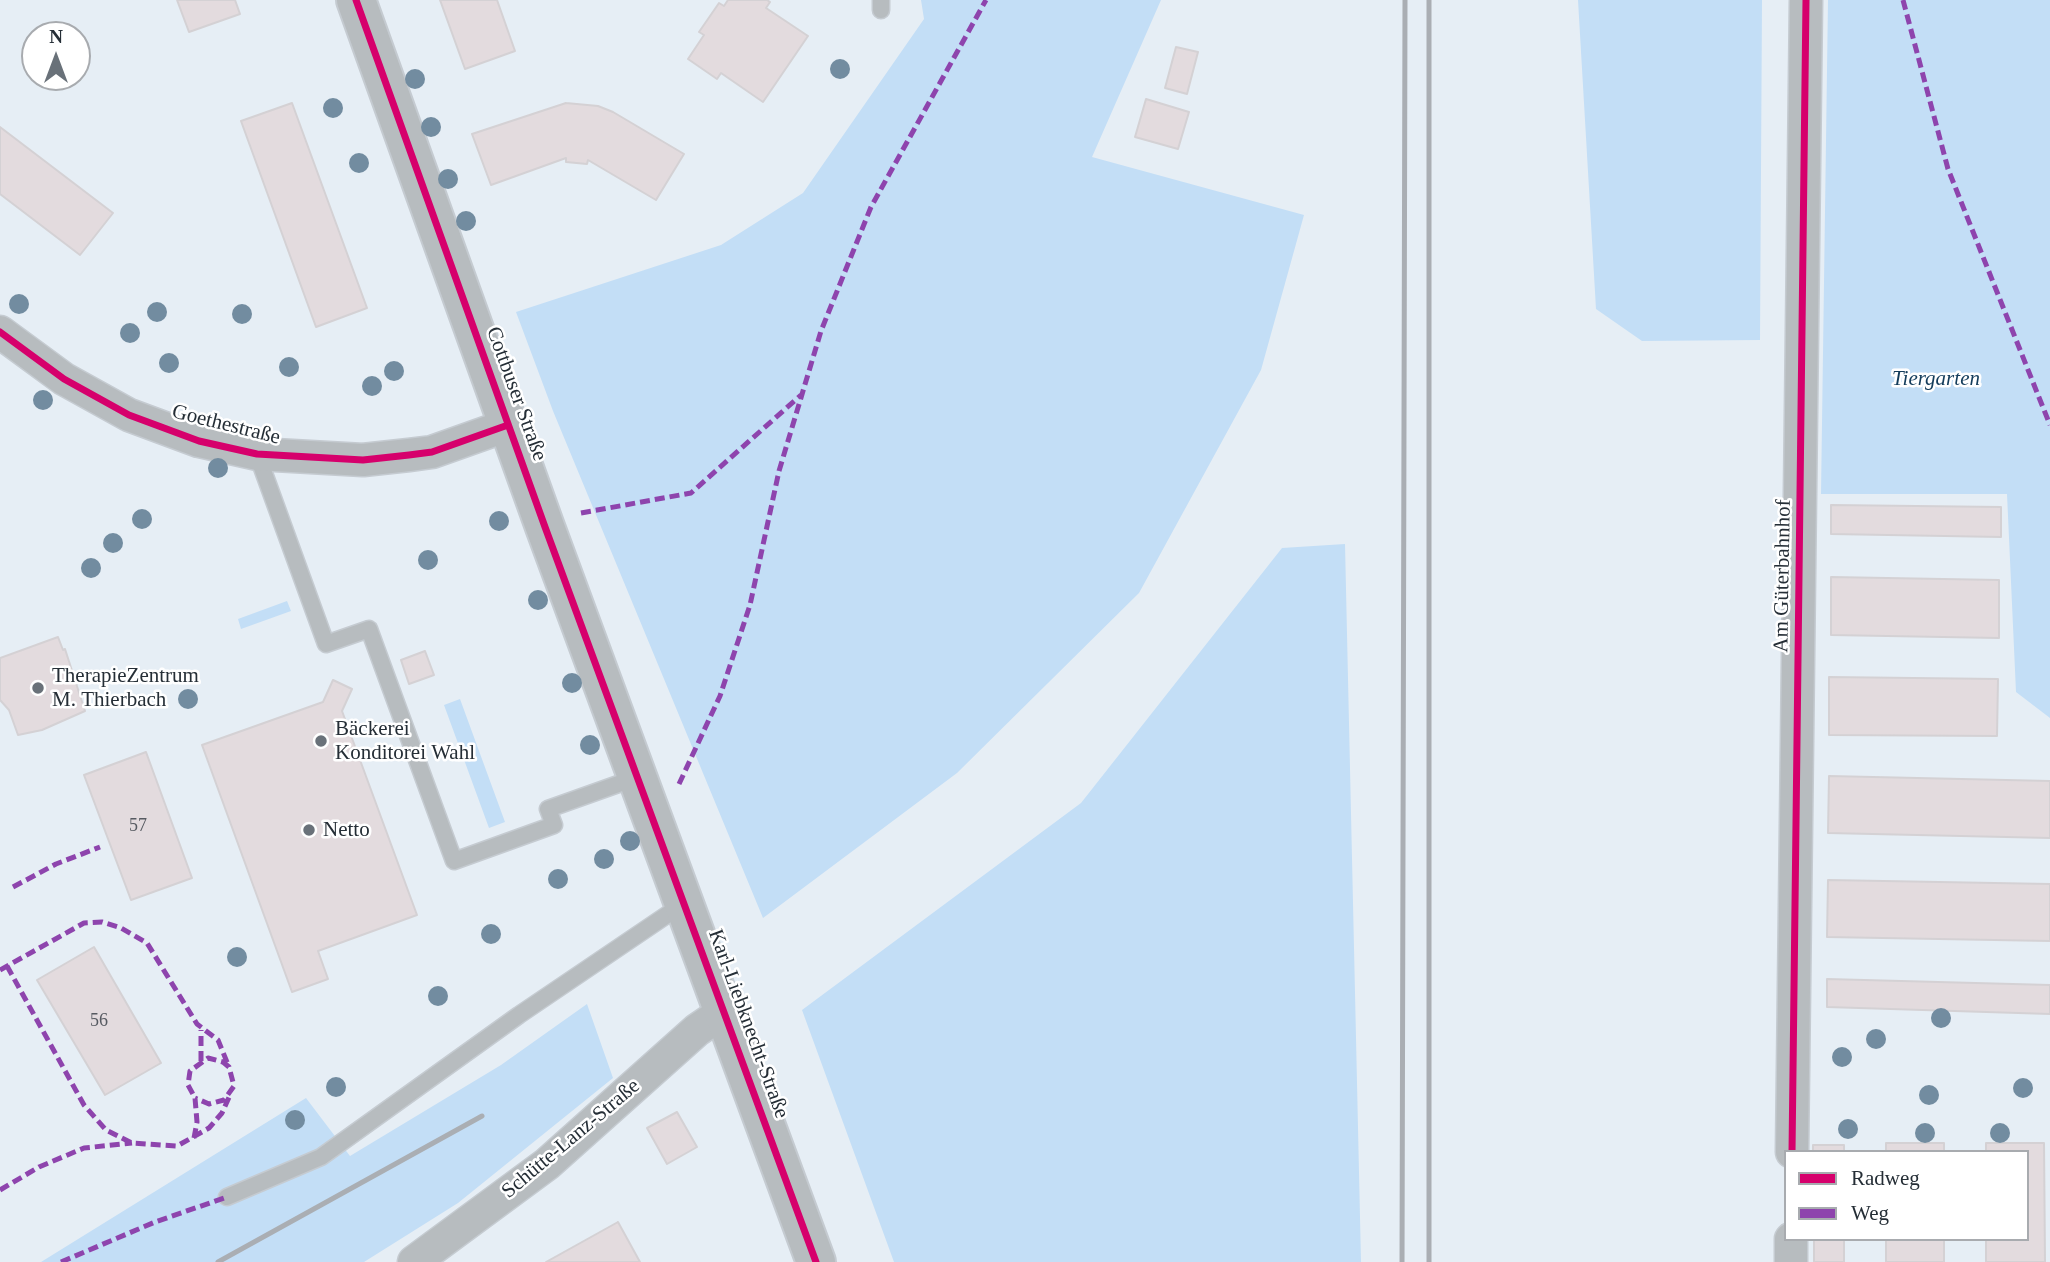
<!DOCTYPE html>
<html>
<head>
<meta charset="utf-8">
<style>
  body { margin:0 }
  #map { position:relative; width:2050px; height:1262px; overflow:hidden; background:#e6eef5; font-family:"Times New Roman",serif }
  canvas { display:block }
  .legend { position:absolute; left:1784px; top:1150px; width:245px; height:91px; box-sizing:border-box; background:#fff; border:2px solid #a8abaf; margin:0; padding:9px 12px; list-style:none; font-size:21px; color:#252e36 }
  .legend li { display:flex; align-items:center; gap:14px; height:35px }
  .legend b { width:35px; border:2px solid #a8abaf }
  .north { position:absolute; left:21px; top:21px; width:70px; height:70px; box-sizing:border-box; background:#fff; border:2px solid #a8abaf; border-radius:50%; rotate:0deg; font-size:19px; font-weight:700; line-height:28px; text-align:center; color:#252e36 }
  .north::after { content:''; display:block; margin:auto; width:24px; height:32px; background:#697179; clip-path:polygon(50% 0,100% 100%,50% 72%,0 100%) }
</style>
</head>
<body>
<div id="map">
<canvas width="2050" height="1262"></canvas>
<ul class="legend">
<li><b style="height:9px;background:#d6006c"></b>Radweg</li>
<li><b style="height:9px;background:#8e44ad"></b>Weg</li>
</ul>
<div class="north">N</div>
</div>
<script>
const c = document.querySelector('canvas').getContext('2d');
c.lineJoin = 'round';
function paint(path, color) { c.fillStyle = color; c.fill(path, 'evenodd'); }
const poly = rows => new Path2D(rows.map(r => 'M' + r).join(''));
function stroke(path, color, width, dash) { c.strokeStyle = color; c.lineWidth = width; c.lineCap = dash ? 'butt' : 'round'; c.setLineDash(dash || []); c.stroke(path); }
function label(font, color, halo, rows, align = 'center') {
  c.font = font + ' "Times New Roman",serif'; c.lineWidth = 5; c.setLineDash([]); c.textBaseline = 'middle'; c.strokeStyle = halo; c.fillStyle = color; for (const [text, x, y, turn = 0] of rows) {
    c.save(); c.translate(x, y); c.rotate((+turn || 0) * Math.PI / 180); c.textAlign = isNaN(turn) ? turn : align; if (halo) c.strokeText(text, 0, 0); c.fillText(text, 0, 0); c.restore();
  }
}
paint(poly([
  [921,0,1161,0,1092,157,1304,215,1261,370,1139,593,957,773,763,918,553,411,516,312,721,245,803,193,924,19],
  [1578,0,1762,0,1760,340,1642,341,1596,309],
  [1828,0,2050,0,2050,718,2016,692,2007,494,1821,494],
  [1345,544,1361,1262,894,1262,802,1010,1081,803,1282,548],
  [287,601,291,611,241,629,238,619],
  [460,699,505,822,489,828,444,705],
  [587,1004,613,1078,458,1203,364,1262,41,1262,306,1098,350,1156,501,1065]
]), '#c3def6');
const building = poly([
  [177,0,235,0,240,14,189,32,177,0],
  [440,0,497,0,515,51,465,69,440,0],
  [728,0,767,0,770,2,766,8,808,36,763,102,721,73,717,79,688,59,704,35,699,32,719,3,724,6,728,0],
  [1176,47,1198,52,1187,94,1165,88,1176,47],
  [1146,99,1189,112,1178,149,1135,137,1146,99],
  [292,103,367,308,316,327,241,121,292,103],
  [566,103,598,106,613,112,684,154,656,200,588,160,587,164,566,162,566,158,491,185,472,134,566,103],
  [0,127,113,213,80,255,0,194,0,127],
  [1831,505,2001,507,2001,537,1831,534,1831,505],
  [1831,577,1999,580,1999,638,1831,635,1831,577],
  [58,637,63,650,65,649,85,711,42,730,18,735,9,710,0,700,0,658,58,637],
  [425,651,434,675,409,684,401,660,425,651],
  [1829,677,1998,679,1997,736,1829,735,1829,677],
  [333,680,352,689,342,711,417,915,318,951,328,979,292,992,202,745,323,702,333,680],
  [146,752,192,878,131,900,84,775,146,752],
  [1829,776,2050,781,2050,838,1828,833,1829,776],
  [1828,880,2050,884,2050,941,1827,937,1828,880],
  [94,947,161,1063,105,1095,37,980,94,947],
  [1827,979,2050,985,2050,1014,1827,1007,1827,979],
  [677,1112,697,1147,667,1164,647,1128,677,1112],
  [1886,1143,1944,1143,1944,1152,1886,1152,1886,1143],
  [1986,1143,2044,1143,2045,1262,1986,1262,1986,1239,2027,1239,2027,1152,1986,1152,1986,1143],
  [1813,1145,1844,1145,1844,1152,1813,1152,1813,1145],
  [618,1222,640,1262,546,1262,618,1222],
  [1814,1239,1844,1239,1844,1262,1814,1262,1814,1239],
  [1886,1239,1944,1239,1944,1262,1886,1262,1886,1239]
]);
paint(building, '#e3dbde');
stroke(building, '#d4d1d4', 2);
const service = poly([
  [881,10,881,0],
  [257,454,326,644,369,629,454,861,554,825,548,809,638,777],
  [227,1197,321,1157,519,1015,683,904]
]);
const minor = poly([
  [0,332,64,379,129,415,199,441,257,454,363,460,409,455,432,452,508,425],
  [1792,1152,1806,0],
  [414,1262,547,1164,697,1030,725,1011],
  [1791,1262,1791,1239]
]);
const tertiary = poly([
  [356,0,545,527,816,1262]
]);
stroke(service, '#c5cbd1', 19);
stroke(minor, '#c5cbd1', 35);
stroke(tertiary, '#c5cbd1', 42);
stroke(service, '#b7bcbf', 16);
stroke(minor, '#b7bcbf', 32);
stroke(tertiary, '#b7bcbf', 38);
stroke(poly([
  [1429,0,1429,1262],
  [218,1262,482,1116],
  [1402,1262,1405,0]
]), '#aaaeb3', 5);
stroke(poly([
  [1903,0,1948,169,2050,425],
  [581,513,691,493,801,395],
  [679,784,720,696,750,605,779,471,821,331,871,207,986,0],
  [13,887,56,864,100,847],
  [7,966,84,1105,106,1130,132,1143,177,1146,209,1128,222,1113,230,1095],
  [0,970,84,923,102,922,121,928,147,943,197,1024,218,1040,229,1067],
  [201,1061,201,1030],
  [194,1138,197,1122,195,1098,188,1085,190,1071,208,1058,223,1062,229,1067,234,1086,224,1100,209,1104,195,1098],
  [0,1190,39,1167,84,1148,132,1143],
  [61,1262,155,1222,227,1197]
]), '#8e44ad', 5, [10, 5]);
stroke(poly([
  [356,0,545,527,816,1262],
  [0,332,64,379,129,415,199,441,257,454,363,460,409,455,432,452,508,425],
  [1792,1152,1806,0]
]), '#d6006c', 7);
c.fillStyle = '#728ca0';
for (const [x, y] of [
  [840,69],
  [415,79],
  [333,108],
  [431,127],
  [359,163],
  [448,179],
  [466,221],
  [19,304],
  [157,312],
  [242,314],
  [130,333],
  [169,363],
  [289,367],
  [394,371],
  [372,386],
  [43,400],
  [218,468],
  [142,519],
  [499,521],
  [113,543],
  [428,560],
  [91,568],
  [538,600],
  [572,683],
  [188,699],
  [590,745],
  [630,841],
  [604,859],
  [558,879],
  [491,934],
  [237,957],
  [438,996],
  [1941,1018],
  [1876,1039],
  [1842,1057],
  [336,1087],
  [2023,1088],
  [1929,1095],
  [295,1120],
  [1848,1129],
  [1925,1133],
  [2000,1133]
]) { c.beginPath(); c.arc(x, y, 10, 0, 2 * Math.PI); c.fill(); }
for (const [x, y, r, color] of [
  [38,688,7,"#697179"],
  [321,741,7,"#697179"],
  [309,830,7,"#697179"]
]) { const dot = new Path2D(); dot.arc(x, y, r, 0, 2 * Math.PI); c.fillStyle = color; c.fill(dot); stroke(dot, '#fff', 2.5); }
label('18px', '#565a61', null, [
  ["57",138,826],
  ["56",99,1021]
]);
label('italic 21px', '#133c5b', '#fff', [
  ["Tiergarten",1936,379]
]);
label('21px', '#252e36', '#fff', [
  ["Cottbuser Straße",516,394,70],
  ["Goethestraße",226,425,14],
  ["Am Güterbahnhof",1783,576,-89],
  ["Karl-Liebknecht-Straße",748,1024,70],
  ["Schütte-Lanz-Straße",571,1139,-40]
]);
label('21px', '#252e36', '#fff', [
  ["TherapieZentrum",52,676],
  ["M. Thierbach",52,700],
  ["Bäckerei",335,729],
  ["Konditorei Wahl",335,753],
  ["Netto",323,830]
], 'left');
</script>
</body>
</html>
